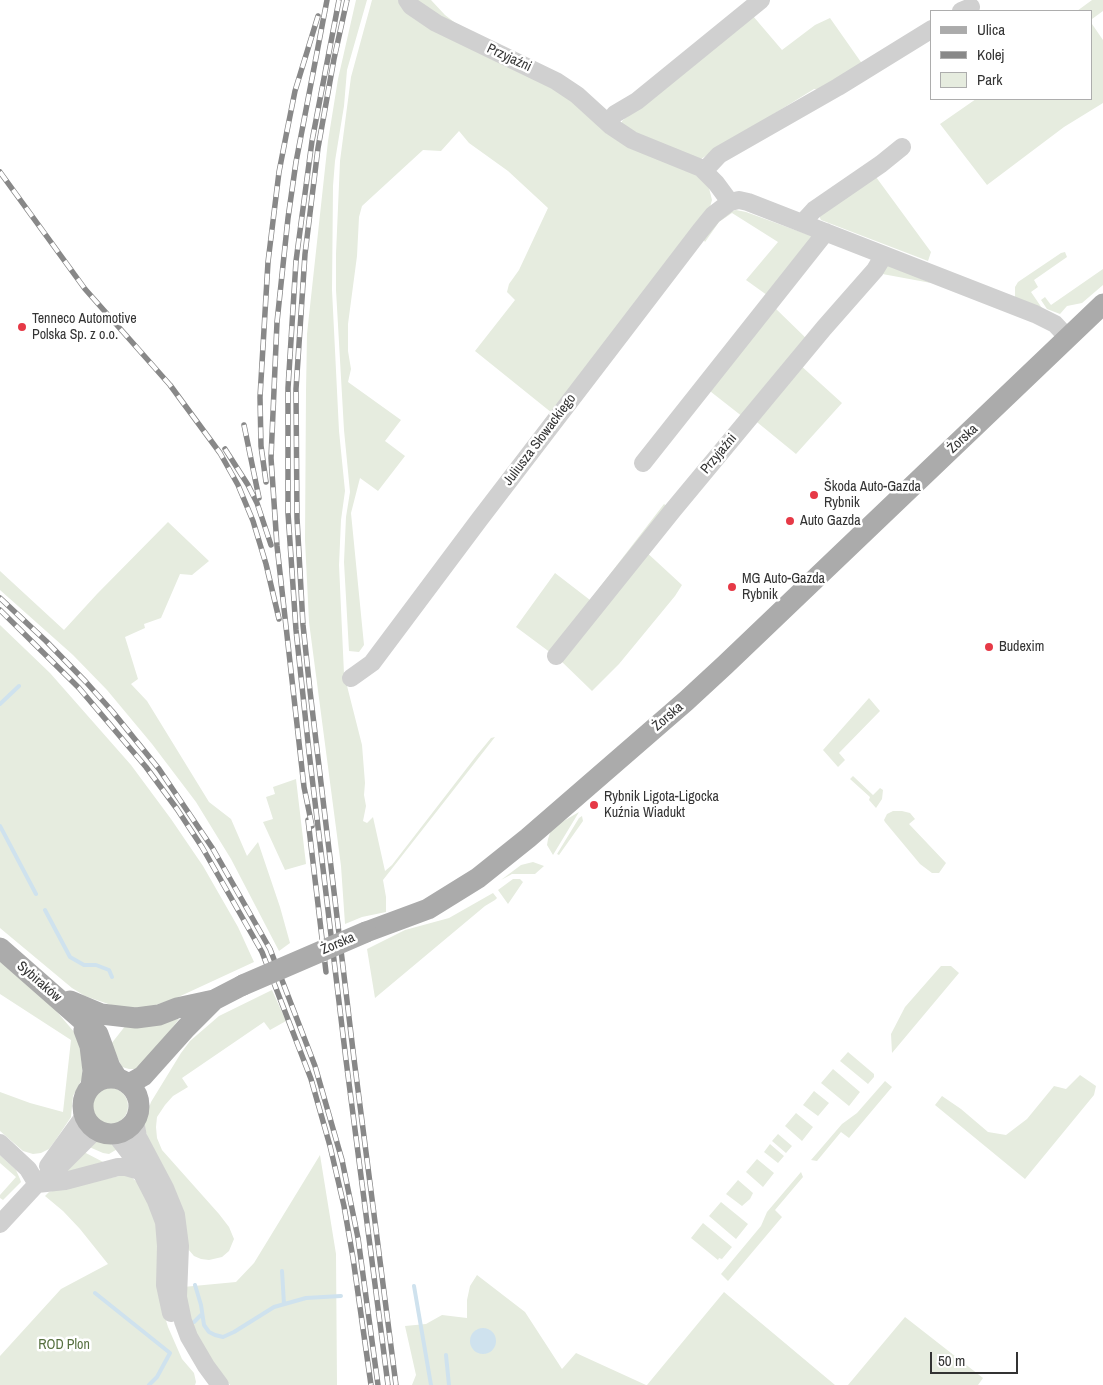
<!DOCTYPE html>
<html>
<head>
<meta charset="utf-8">
<style>
  body { margin:0 }
  #map { position:relative; width:1103px; height:1385px; overflow:hidden; background:#fff; font-family:"Archivo Narrow",sans-serif }
  canvas { display:block }
  .legend { position:absolute; left:930px; top:10px; width:162px; height:90px; box-sizing:border-box; background:#fff; border:1px solid #adadad; margin:0; padding:6px 9px; list-style:none; font-size:15px; color:#333 }
  .legend li { display:flex; align-items:center; gap:10px; height:25px }
  .legend b { width:25px; border:1px solid #adadad }
  .scale { position:absolute; left:930px; top:1352px; width:88px; height:22px; box-sizing:border-box; border:2px solid #333; border-top:0; padding-left:6px; font-size:15px; line-height:18px; white-space:nowrap; color:#333; -webkit-text-stroke:4px #fff; paint-order:stroke }
</style>
</head>
<body>
<div id="map">
<canvas width="1103" height="1385"></canvas>
<ul class="legend">
<li><b style="height:6px;background:#ababab"></b>Ulica</li>
<li><b style="height:6px;background:#888"></b>Kolej</li>
<li><b style="height:14px;background:#e6ecdf"></b>Park</li>
</ul>
<div class="scale">50 m</div>
</div>
<script>
const c = document.querySelector('canvas').getContext('2d');
c.lineJoin = 'round';
function paint(path, color) { c.fillStyle = color; c.fill(path, 'evenodd'); }
const poly = rows => new Path2D(rows.map(r => 'M' + r).join(''));
function stroke(path, color, width, dash) { c.strokeStyle = color; c.lineWidth = width; c.lineCap = dash ? 'butt' : 'round'; c.setLineDash(dash || []); c.stroke(path); }
function label(font, color, halo, rows, align = 'center') {
  c.font = font + ' "Archivo Narrow",sans-serif'; c.lineWidth = 5; c.setLineDash([]); c.textBaseline = 'middle'; c.strokeStyle = halo; c.fillStyle = color; for (const [text, x, y, turn = 0] of rows) {
    c.save(); c.translate(x, y); c.rotate((+turn || 0) * Math.PI / 180); c.textAlign = isNaN(turn) ? turn : align; if (halo) c.strokeText(text, 0, 0); c.fillText(text, 0, 0); c.restore();
  }
}
paint(poly([
  [356,0,367,0,347,70,344,106,335,161,333,186,332,290,339,431,345,491,341,520,339,565,344,674,362,745,365,783,364,795,366,806,363,821,367,823,373,817,385,871,392,865,477,755,491,738,495,737,383,880,386,897,386,912,362,917,345,924,341,866,309,622,305,540,306,391,307,334,328,141,338,79],
  [372,0,400,0,529,72,690,169,709,188,712,200,710,207,552,413,475,351,515,300,507,292,509,284,519,270,548,208,508,171,469,143,459,131,441,151,423,150,362,206,359,217,357,256,348,324,348,351,351,369,348,382,401,420,385,441,405,456,378,491,360,478,351,513,364,645,359,652,349,651,344,562,346,517,350,492,344,430,336,290,336,254,340,161,351,77],
  [411,0,431,0,445,15,458,25,521,59],
  [1092,0,1103,0,1103,11,1092,19,1092,11,1077,11],
  [753,16,782,50,815,25,830,18,863,65,826,90,814,89,701,159,635,133,622,125,622,121,681,72],
  [1092,24,1103,40,1103,103,1064,127,987,185,940,124,976,99,1092,99],
  [876,177,931,252,928,261,821,220,818,214],
  [736,210,746,212,817,238,771,298,746,280,778,242,732,213,719,222,705,242,703,239,717,220,731,211],
  [1065,252,1067,257,1034,280,1038,287,1031,292,1044,311,1015,297,1015,287,1018,282,1061,253],
  [886,264,931,283,877,273,799,364,842,403,796,454,752,418,875,272],
  [1103,269,1103,285,1082,303,1067,306,1060,314,1047,309,1041,300,1045,297,1051,305],
  [773,306,810,342,743,417,706,388],
  [664,504,670,509,551,653,516,627,555,573,590,600],
  [168,522,209,561,192,575,180,574,161,618,144,624,145,628,125,637,138,679,131,684,147,701,209,802,231,819,247,856,258,842,280,907,290,943,279,951,231,859,196,802,152,744,107,690,73,655,0,590,0,571,64,630,97,594],
  [644,550,682,585,675,596,619,664,592,691,559,659],
  [0,625,50,673,131,765,171,819,203,866,238,927,254,962,174,999,153,1006,137,1008,114,1006,85,996,72,988,0,928],
  [869,698,880,711,839,753,845,760,838,767,823,750],
  [853,776,873,795,880,788,883,790,882,799,876,808,869,800,870,797,850,779],
  [296,779,306,864,285,870,263,822,273,819,266,797,275,794,273,787],
  [893,811,902,811,910,813,915,819,909,824,946,863,939,873,932,873,920,864,885,822,884,820,887,814],
  [579,812,553,855,547,845,548,839,551,830,555,826],
  [582,816,583,821,559,855,557,854,579,818],
  [533,862,544,866,535,874,512,874,501,880,521,865],
  [513,879,520,879,523,882,508,904,498,890],
  [493,893,497,898,495,900,485,906,375,998,367,949,405,930,449,918],
  [0,961,52,1006,75,1033,80,1042,83,1077,73,1096,71,1117,55,1141,49,1149,41,1153,33,1154,23,1151,0,1131,0,1092,30,1103,63,1112,71,1040,0,994],
  [941,966,951,966,959,973,892,1053,891,1034,905,1007],
  [272,990,286,1021,270,1030,264,1022,182,1078,188,1087,173,1096,165,1105,157,1117,156,1127,157,1138,162,1150,219,1214,229,1227,234,1239,229,1251,222,1257,209,1260,201,1259,194,1256,188,1249,143,1124,151,1102,181,1053,190,1041,219,1016],
  [179,1019,147,1061,136,1069,129,1069,122,1067,111,1044,126,1025],
  [848,1052,874,1074,874,1077,868,1084,840,1061],
  [833,1069,860,1092,849,1106,821,1083],
  [1080,1075,1096,1086,1094,1095,1025,1179,935,1105,942,1096,961,1109,988,1132,1006,1135,1027,1119,1054,1086,1066,1089],
  [885,1081,892,1087,849,1138,841,1132,817,1161,811,1160,842,1124,857,1113],
  '92 1106a18 18 0 1 1 36 0a18 18 0 1 1-36 0Z',
  [814,1091,829,1103,818,1116,803,1105],
  [796,1113,813,1127,802,1141,785,1126],
  [778,1134,792,1146,786,1153,772,1141],
  [95,1141,107,1142,119,1148,109,1154,103,1153,87,1146],
  [770,1144,784,1156,778,1163,764,1152],
  [82,1151,107,1164,64,1174],
  [0,1155,16,1170,20,1179,21,1182,3,1200,0,1198,0,1195,16,1177,0,1163],
  [320,1155,336,1254,337,1385,230,1385,217,1369,189,1327,183,1287,236,1282,254,1263],
  [757,1159,774,1173,763,1187,746,1172],
  [801,1172,803,1177,775,1210,782,1217,728,1281,721,1274,761,1226,767,1212],
  [124,1175,130,1176,137,1182,146,1199,157,1224,161,1304,168,1327,182,1359,194,1373,196,1382,195,1385,0,1385,0,1356,61,1289,108,1264,80,1229,63,1211,45,1196,49,1192,56,1190],
  [738,1180,753,1193,750,1199,742,1206,726,1194],
  [721,1202,748,1224,736,1239,709,1216],
  [703,1223,732,1247,722,1259,719,1258,718,1260,691,1238],
  [477,1275,525,1312,562,1369,576,1353,646,1385,412,1385,416,1375,405,1326,426,1324,442,1315,467,1318,467,1300,470,1286],
  [724,1292,835,1385,647,1385],
  [905,1317,983,1378,978,1385,848,1385]
]), '#e6ecdf');
paint(poly([
  '470 1341a13 13 0 1 1 26 0a13 13 0 1 1-26 0Z'
]), '#cfe2ee');
stroke(poly([
  [0,704,19,686],
  [0,826,36,894],
  [45,910,70,957,84,965,96,965,109,970,112,977],
  [282,1271,284,1304],
  [195,1285,201,1305,204,1325,209,1332,215,1335,223,1337,234,1332,274,1307,306,1298,341,1296],
  [414,1286,431,1385],
  [95,1293,170,1353,157,1377,149,1385],
  [194,1322,201,1315],
  [446,1355,449,1385]
]), '#cfe2ee', 4);
stroke(poly([
  [407,0,411,6,436,23,556,81,577,95,611,126,632,140,701,168,716,183,730,202],
  [961,11,971,7],
  [608,123,615,114,637,101,761,0],
  [704,171,719,155,838,87,932,29],
  [802,223,814,210,881,164,902,147],
  [643,463,826,232],
  [556,656,673,510,824,328,875,270,884,255],
  [351,678,372,663,479,520,700,231,713,215,730,202,739,200,748,202,1035,314,1055,324,1068,338],
  [135,1121,138,1137,165,1188,176,1215,180,1246,178,1297,183,1321,189,1337,206,1366,220,1385],
  [115,1134,128,1151,138,1166,156,1201,164,1222,166,1246,165,1285,171,1313],
  [0,1143,28,1169,37,1184],
  [48,1166,84,1116],
  [37,1184,65,1181,118,1167,126,1167,140,1171],
  [0,1224,37,1184,61,1165,96,1130]
]), '#d0d0d0', 18);
stroke(poly([
  [366,932,428,909,478,878,528,838,686,701,725,665,1103,304],
  [0,948,98,1034,110,1067,117,1078],
  [70,1001,101,1014,136,1018,159,1015,177,1008,214,1000],
  [84,1030,90,1046,93,1071,91,1086],
  '83 1106a28 28 0 1 1 56 0a28 28 0 1 1-56 0Z',
  [129,1084,143,1076,186,1028,214,1000,243,985]
]), '#ababab', 21);
const rail = poly([
  [339,0,312,141,296,261,288,388,288,513,296,630,309,752,346,1060,388,1385],
  [347,0,334,59,318,148,305,254,296,389,297,518,303,625,310,691,354,1059,396,1385],
  [0,172,85,289,170,385,220,453,238,485,253,521,266,564,279,619],
  [244,425,259,498],
  [225,449,248,485,257,503,271,545],
  [266,482,261,446,260,397,268,262,279,172,286,136,295,91,318,16],
  [0,598,46,641,86,682,112,711,159,769,213,849,270,949,315,1066,342,1160,358,1238,378,1385],
  [0,610,79,688,146,767,177,809,202,847,262,952,311,1079,330,1146,344,1206,353,1258,371,1385],
  [308,820,326,972],
  [312,826,304,787,277,546,271,458,277,322,288,218,296,162,327,0]
]);
stroke(rail, '#888', 5.5);
stroke(rail, '#fff', 4, [11]);
stroke(poly([
  [243,985,366,932]
]), '#ababab', 21);
for (const [x, y, r, color] of [
  [22,327,5,"#e63946"],
  [814,495,5,"#e63946"],
  [790,521,5,"#e63946"],
  [732,587,5,"#e63946"],
  [989,647,5,"#e63946"],
  [594,805,5,"#e63946"]
]) { const dot = new Path2D(); dot.arc(x, y, r, 0, 2 * Math.PI); c.fillStyle = color; c.fill(dot); stroke(dot, '#fff', 2); }
label('14px', '#333', '#fff', [
  ["Przyjaźni",509,58,25],
  ["Żorska",963,439,-43],
  ["Juliusza Słowackiego",540,440,-53],
  ["Przyjaźni",719,454,-50],
  ["Żorska",668,717,-41],
  ["Żorska",338,944,-23],
  ["Sybiraków",39,982,41]
]);
label('14px', '#333', '#fff', [
  ["Tenneco Automotive",32,319],
  ["Polska Sp. z o.o.",32,335],
  ["Škoda Auto-Gazda",824,487],
  ["Rybnik",824,503],
  ["Auto Gazda",800,521],
  ["MG Auto-Gazda",742,579],
  ["Rybnik",742,595],
  ["Budexim",999,647],
  ["Rybnik Ligota-Ligocka",604,797],
  ["Kuźnia Wiadukt",604,813]
], 'left');
label('14px', '#56703f', '#fff', [
  ["ROD Plon",64,1345]
]);
</script>
</body>
</html>
